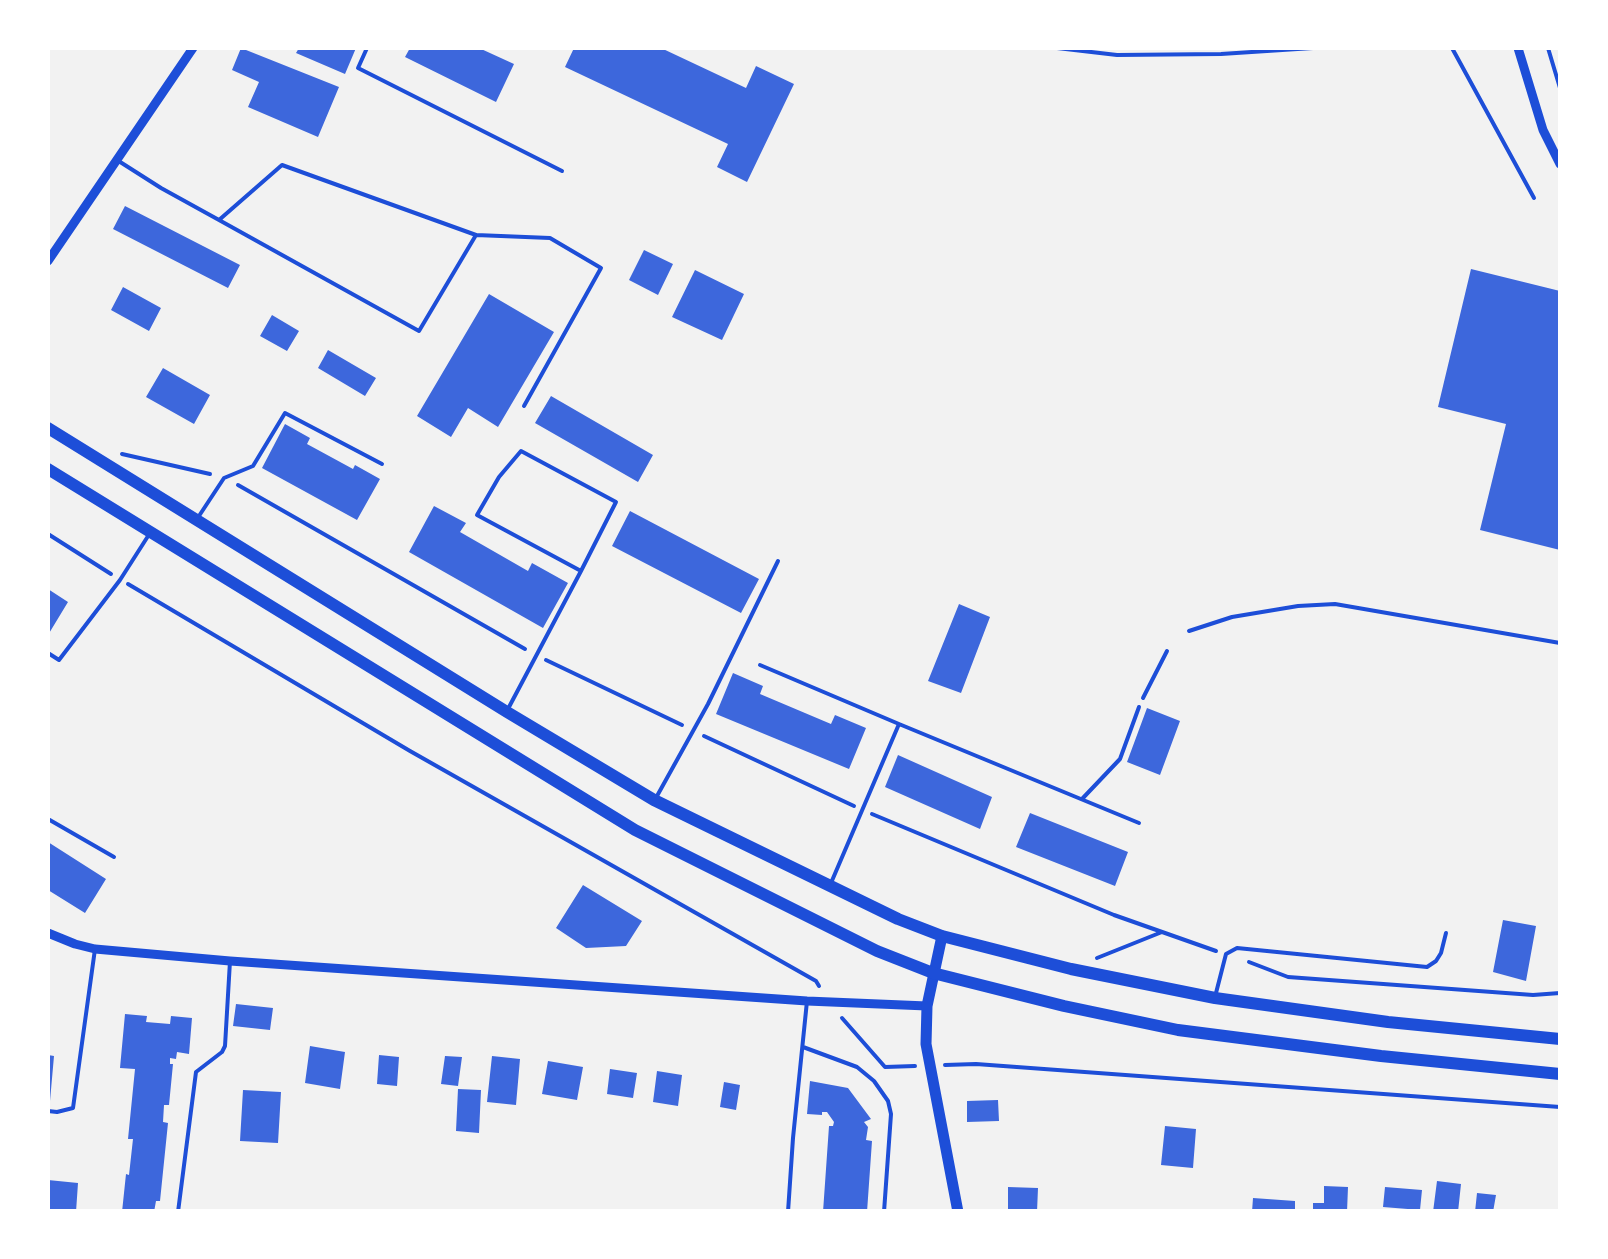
<!DOCTYPE html>
<html>
<head>
<meta charset="utf-8">
<style>
  body { margin:0 }
  #map { position:relative; width:1608px; height:1259px; overflow:hidden; background:#f2f2f2; font-family:Barlow,sans-serif }
  canvas { display:block }
  .frame { position:absolute; inset:0; border:50px solid #fff; pointer-events:none }
</style>
</head>
<body>
<div id="map">
<canvas width="1608" height="1259"></canvas>
<div class="frame"></div>
</div>
<script>
const c = document.querySelector('canvas').getContext('2d');
c.lineJoin = 'round';
function paint(path, color) { c.fillStyle = color; c.fill(path, 'evenodd'); }
const poly = rows => new Path2D(rows.map(r => 'M' + r).join(''));
function stroke(path, color, width, dash) { c.strokeStyle = color; c.lineWidth = width; c.lineCap = dash ? 'butt' : 'round'; c.setLineDash(dash || []); c.stroke(path); }
paint(poly([
  [241,48,339,87,318,137,248,107,259,82,232,70],
  [299,48,356,48,345,74,296,53],
  [410,48,479,48,514,64,496,102,405,57],
  [574,48,661,48,746,88,756,66,794,84,747,182,717,167,728,144,565,67],
  [125,206,240,265,228,288,113,229],
  [644,250,673,264,658,295,629,280],
  [1471,269,1560,291,1560,550,1480,530,1506,424,1438,407],
  [695,270,744,294,722,340,672,317],
  [123,287,161,308,149,331,111,310],
  [489,294,554,332,498,427,468,408,451,437,417,416],
  [272,315,299,331,287,351,260,336],
  [328,350,376,378,365,396,318,368],
  [163,368,210,395,194,424,146,397],
  [551,396,653,455,638,482,535,423],
  [285,424,310,438,307,444,353,469,355,465,380,479,357,520,262,468],
  [434,506,466,523,460,532,528,571,532,563,568,583,543,628,409,552],
  [630,511,759,579,741,613,612,546],
  [48,589,68,602,48,635],
  [959,604,990,617,961,693,928,681],
  [733,673,763,686,760,694,831,724,835,715,866,728,849,769,716,714],
  [1147,708,1180,721,1160,775,1127,762],
  [898,755,992,797,980,829,885,787],
  [1030,813,1128,852,1115,886,1016,847],
  [48,842,106,879,85,913,48,890],
  [583,885,642,921,626,946,586,948,556,928],
  [1503,920,1536,926,1526,981,1493,972],
  [236,1004,273,1008,270,1030,233,1026],
  [125,1014,147,1016,146,1022,170,1024,171,1016,192,1018,189,1054,177,1052,176,1059,170,1058,170,1064,173,1064,169,1105,164,1105,163,1122,168,1123,160,1201,156,1201,154,1212,122,1212,126,1174,129,1175,133,1139,128,1139,135,1069,120,1068],
  [310,1046,345,1052,340,1089,305,1083],
  [48,1055,54,1056,50,1101,48,1100],
  [379,1055,399,1057,397,1086,377,1084],
  [445,1056,462,1057,458,1086,441,1084],
  [492,1056,520,1059,516,1105,487,1102],
  [548,1061,583,1067,577,1100,542,1094],
  [610,1069,637,1073,633,1098,607,1094],
  [657,1071,682,1075,678,1106,653,1102],
  [810,1081,848,1088,871,1119,864,1122,868,1127,866,1140,872,1141,867,1212,823,1212,829,1126,833,1126,834,1122,827,1112,822,1112,822,1115,807,1114],
  [724,1082,740,1085,736,1110,720,1107],
  [458,1089,481,1090,479,1133,456,1131],
  [243,1090,281,1092,278,1143,240,1141],
  [998,1100,999,1121,967,1122,967,1101],
  [1165,1126,1196,1129,1193,1168,1161,1165],
  [48,1180,78,1183,76,1212,48,1212],
  [1437,1181,1461,1184,1458,1212,1433,1212],
  [1324,1186,1348,1187,1347,1212,1313,1212,1313,1203,1324,1203],
  [1008,1187,1038,1188,1037,1212,1008,1212],
  [1385,1187,1422,1190,1420,1210,1383,1207],
  [1477,1193,1496,1195,1493,1212,1475,1212],
  [1253,1198,1295,1201,1295,1212,1252,1212]
]), '#3d67dc');
stroke(poly([
  [1452,48,1534,198],
  [1548,48,1560,88],
  [122,454,210,474],
  [238,485,525,649],
  [48,534,111,574],
  [128,584,410,751,816,981,819,986],
  [1189,631,1232,617,1298,606,1335,604,1560,643],
  [546,660,682,725],
  [1143,698,1167,651],
  [704,736,854,806],
  [872,814,1114,915,1216,951],
  [1097,958,1162,932],
  [1249,962,1288,977,1533,995,1560,993],
  [842,1018,885,1067,915,1066],
  [945,1065,976,1064,1560,1107]
]), '#1d4ed8', 4);
stroke(poly([
  [367,48,358,68,562,171],
  [1057,48,1117,55,1221,54,1313,48],
  [117,160,161,188,219,220,419,331,476,235,282,165,219,220],
  [476,235,550,238,601,268,524,406],
  [197,519,224,478,253,466,285,413,382,464],
  [48,653,59,660,120,580,150,533],
  [760,665,899,724,831,883],
  [509,707,581,571,616,502,521,451,499,477,477,515,581,571],
  [899,724,1139,823],
  [657,796,708,704,778,561],
  [1082,799,1120,759,1139,707],
  [48,819,114,857],
  [1216,993,1226,954,1237,948,1427,967,1436,961,1441,953,1446,933],
  [803,1047,857,1067,874,1081,888,1101,891,1114,884,1212],
  [48,1111,57,1112,73,1108,95,949],
  [178,1212,196,1072,222,1052,225,1046,230,961],
  [788,1212,793,1138,807,1001]
]), '#1d4ed8', 4);
stroke(poly([
  [1518,48,1543,130,1560,164],
  [48,261,193,48],
  [48,933,75,944,95,949,230,961,807,1001,927,1006]
]), '#1d4ed8', 9);
stroke(poly([
  [942,936,927,1006,926,1044,958,1212]
]), '#1d4ed8', 11);
stroke(poly([
  [48,428,507,712,654,800,898,919,942,936,1071,969,1215,998,1388,1022,1560,1039],
  [48,469,635,830,877,951,933,973,1064,1006,1178,1030,1381,1056,1560,1074]
]), '#1d4ed8', 12);
</script>
</body>
</html>
